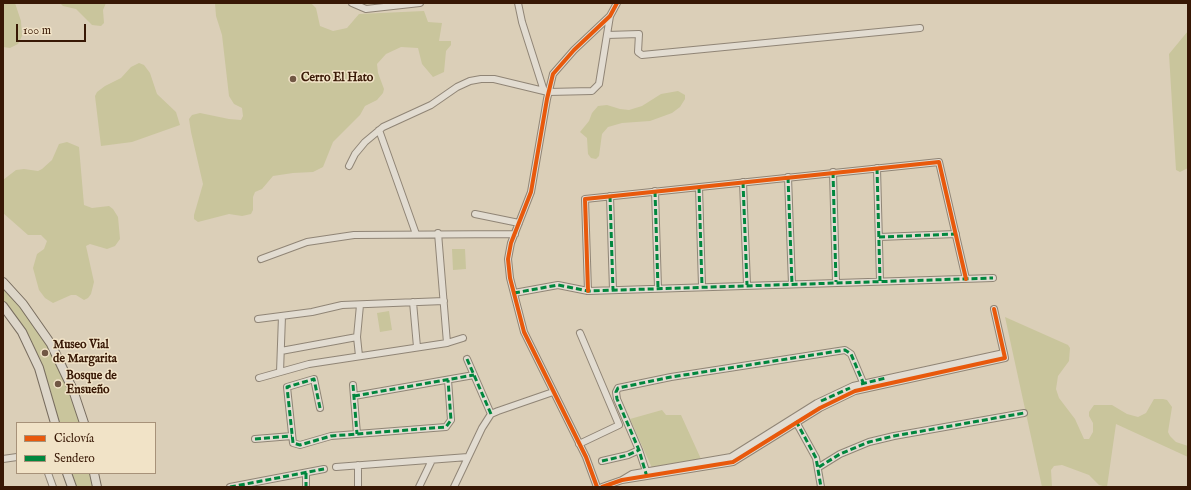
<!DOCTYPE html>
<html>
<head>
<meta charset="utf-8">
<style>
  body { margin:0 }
  #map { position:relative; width:1191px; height:490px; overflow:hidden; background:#dbcfb8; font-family:"IM FELL English",serif }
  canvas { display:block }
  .frame { position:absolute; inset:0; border:4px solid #381805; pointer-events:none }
  .legend { position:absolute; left:16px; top:422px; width:140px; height:52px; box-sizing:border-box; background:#f1e3c7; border:1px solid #a79279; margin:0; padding:5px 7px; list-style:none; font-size:12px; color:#381805 }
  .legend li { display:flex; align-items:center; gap:8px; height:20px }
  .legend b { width:20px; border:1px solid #a79279 }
  .scale { position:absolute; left:16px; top:24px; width:70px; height:18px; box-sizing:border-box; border:2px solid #381805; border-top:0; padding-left:5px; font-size:12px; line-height:14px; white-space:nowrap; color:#381805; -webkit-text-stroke:3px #f1e3c7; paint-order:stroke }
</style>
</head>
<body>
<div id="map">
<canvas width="1191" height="490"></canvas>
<div class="frame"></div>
<ul class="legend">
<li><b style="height:5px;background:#e8590c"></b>Ciclovía</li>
<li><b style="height:5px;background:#00873e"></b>Sendero</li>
</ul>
<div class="scale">100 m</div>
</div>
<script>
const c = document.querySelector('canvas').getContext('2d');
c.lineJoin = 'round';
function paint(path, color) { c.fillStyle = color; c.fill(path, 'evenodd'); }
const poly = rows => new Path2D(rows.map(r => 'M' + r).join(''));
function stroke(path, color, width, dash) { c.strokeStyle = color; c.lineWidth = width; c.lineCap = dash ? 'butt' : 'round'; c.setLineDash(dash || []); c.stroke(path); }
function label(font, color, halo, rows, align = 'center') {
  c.font = font + ' "IM FELL English",serif'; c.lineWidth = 3; c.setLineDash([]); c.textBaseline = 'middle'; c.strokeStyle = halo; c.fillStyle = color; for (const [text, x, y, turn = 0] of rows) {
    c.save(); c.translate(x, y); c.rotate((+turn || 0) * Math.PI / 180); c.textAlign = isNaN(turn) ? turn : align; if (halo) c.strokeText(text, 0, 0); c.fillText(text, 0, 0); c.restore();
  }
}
paint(poly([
  [3,3,15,3,21,21,22,36,18,44,10,48,3,47],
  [60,3,106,3,103,10,104,23,101,26,92,25,76,9,63,6],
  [215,3,311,3,316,8,320,26,333,31,347,28,359,14,424,11,428,22,442,23,439,41,451,41,451,45,446,51,444,72,433,77,422,64,418,48,401,47,386,54,377,64,378,73,384,89,383,93,377,100,365,106,360,115,333,142,323,167,313,172,293,173,273,176,262,189,255,192,253,197,253,210,251,214,242,216,229,214,198,222,194,219,194,215,203,184,191,132,189,119,192,115,200,113,229,119,241,120,243,116,242,108,234,104,229,96,222,35,216,16],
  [1188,31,1188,168,1180,172,1176,170,1169,54],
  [139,63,144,65,150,73,157,94,176,112,180,125,132,142,101,146,95,96,97,92,105,86,121,78,131,67],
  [678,91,685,95,685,99,680,107,672,113,650,121,622,123,608,127,602,134,599,156,596,159,591,158,588,154,587,138,580,132,589,121,592,113,598,106,607,105,620,109,629,110,642,106,661,94],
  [67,142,79,147,84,205,92,208,109,206,113,209,118,217,120,239,115,246,107,249,90,244,86,246,94,282,91,294,88,298,84,300,76,295,71,295,53,303,45,298,39,290,33,268,37,254,44,249,47,241,41,235,28,235,3,213,3,180,16,170,24,169,38,171,42,169,52,160,59,144],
  [452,249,465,249,466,269,453,270],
  [3,285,41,332,60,367,82,423,58,423,50,390,41,363,23,329,3,301],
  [389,311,392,330,380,332,377,313],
  [1005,317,1068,345,1070,348,1069,361,1058,376,1056,389,1059,398,1075,419,1084,439,1089,439,1093,432,1093,423,1089,416,1089,412,1094,405,1112,405,1127,414,1138,417,1146,413,1154,399,1163,399,1167,400,1172,407,1168,432,1170,436,1176,442,1188,446,1188,457,1116,424,1107,487,1099,485,1089,475,1062,465,1054,466,1051,470,1052,487,1042,487],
  [662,410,666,415,681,415,701,459,652,468,630,419],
  [72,473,90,473,93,487,77,487]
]), '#c9c59c');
const minor = poly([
  [352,3,366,9,420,3],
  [518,3,522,22,544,91],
  [607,35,639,34,638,52,642,55,920,28],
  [379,130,416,234],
  [349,166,355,154,365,142,383,127,431,105,457,87,470,81,481,79,494,79,548,92,592,91,599,84,610,16],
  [877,168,880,281],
  [833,172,836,282],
  [788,177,792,284],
  [743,182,747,285],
  [699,187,702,286],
  [655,191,658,288],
  [610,196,613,290],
  [475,214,519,223],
  [438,233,447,343],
  [879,237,956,234],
  [261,259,307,242,354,235,515,234],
  [588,291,585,199,939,162,966,279],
  [514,293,558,285,588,291,993,278],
  [413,302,417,347],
  [258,319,312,312,342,305,444,301],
  [281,351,357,337],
  [359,356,357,337,360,305],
  [467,359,491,414],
  [280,372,282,316],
  [259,378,309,364,447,343,463,338],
  [353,385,357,434],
  [354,396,474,375],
  [320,408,314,379,287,387,293,443,300,445,331,436,446,427,451,420,448,380],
  [795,420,816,458,821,487],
  [255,439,292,436],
  [579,444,619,425,580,333],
  [3,459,17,457],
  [602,461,628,455,639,450],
  [358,465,358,487],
  [336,467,468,457],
  [819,467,840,454,869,442,894,436,1024,413],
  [48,473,53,487],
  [306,473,306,487],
  [647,474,639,450,617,399,616,392,618,388,671,377,845,350,851,354,865,387],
  [622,480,632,474,731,457,817,403,853,386,1004,353],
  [230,487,324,469],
  [419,487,432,460],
  [454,487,482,428,491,414,498,411,553,392],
  [597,487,586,457,524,332,510,278,508,259,511,243,531,192,547,99,553,74,574,50,610,16,617,3],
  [602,487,622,480,733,462,820,408,855,391,1005,358,994,309]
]);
const major = poly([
  [3,282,23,304,51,344,73,390,84,423],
  [3,306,22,332,39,368,55,423],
  [67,473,72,487],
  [94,473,97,487]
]);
stroke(minor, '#908576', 8);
stroke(major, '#786d5f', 10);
stroke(minor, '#e2dcd1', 6);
stroke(major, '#ddd6c9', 8);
stroke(poly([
  [877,168,880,281],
  [833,172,836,282],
  [788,177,792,284],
  [743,182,747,285],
  [699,187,702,286],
  [655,191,658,288],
  [610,196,613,290],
  [879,237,956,234],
  [514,293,558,285,588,291,993,278],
  [467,359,491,414],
  [861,384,886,378],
  [353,385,357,434],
  [354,396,474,375],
  [821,401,850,388],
  [320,408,314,379,287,387,293,443,300,445,331,436,446,427,451,420,448,380],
  [796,421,816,458,821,487],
  [255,439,292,436],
  [602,461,628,455,639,450],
  [819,467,840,454,869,442,894,436,1024,413],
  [306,473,306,487],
  [647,477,639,450,617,399,616,392,618,388,671,377,845,350,851,354,865,387],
  [230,487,324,469]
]), '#00873e', 3, [6, 3]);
stroke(poly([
  [588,291,585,199,939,162,966,279],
  [597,487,586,457,524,332,510,278,508,259,511,243,531,192,547,99,553,74,574,50,610,16,617,3],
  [602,487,622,480,733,462,820,408,855,391,1005,358,994,309]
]), '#e8590c', 4);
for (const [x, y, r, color] of [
  [293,79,4,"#715844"],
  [45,353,4,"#715844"],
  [58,384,4,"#715844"]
]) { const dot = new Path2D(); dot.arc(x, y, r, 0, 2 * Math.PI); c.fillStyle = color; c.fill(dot); stroke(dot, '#f1e3c7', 1.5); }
label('bold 12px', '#381805', '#f1e3c7', [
  ["Cerro El Hato",301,79],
  ["Museo Vial",53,346],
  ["de Margarita",53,360],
  ["Bosque de",66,377],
  ["Ensueño",66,391]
], 'left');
</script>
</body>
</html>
